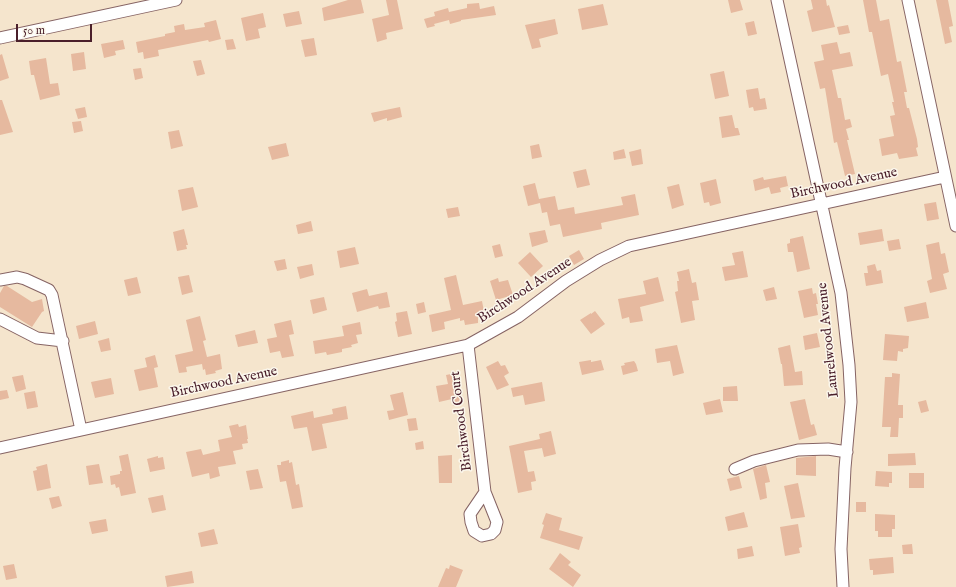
<!DOCTYPE html>
<html>
<head>
<meta charset="utf-8">
<style>
  body { margin:0 }
  #map { position:relative; width:956px; height:587px; overflow:hidden; background:#f5e5cd; font-family:"IM FELL English",serif }
  canvas { display:block }
  .scale { position:absolute; left:16px; top:24px; width:76px; height:18px; box-sizing:border-box; border:2px solid #4a1f2b; border-top:0; padding-left:5px; font-size:12px; line-height:14px; white-space:nowrap; color:#4a1f2b; -webkit-text-stroke:3px #fbf7ec; paint-order:stroke }
</style>
</head>
<body>
<div id="map">
<canvas width="956" height="587"></canvas>
<div class="scale">50 m</div>
</div>
<script>
const c = document.querySelector('canvas').getContext('2d');
c.lineJoin = 'round';
function paint(path, color) { c.fillStyle = color; c.fill(path, 'evenodd'); }
const poly = rows => new Path2D(rows.map(r => 'M' + r).join(''));
function stroke(path, color, width, dash) { c.strokeStyle = color; c.lineWidth = width; c.lineCap = dash ? 'butt' : 'round'; c.setLineDash(dash || []); c.stroke(path); }
function label(font, color, halo, rows, align = 'center') {
  c.font = font + ' "IM FELL English",serif'; c.lineWidth = 3; c.setLineDash([]); c.textBaseline = 'middle'; c.strokeStyle = halo; c.fillStyle = color; for (const [text, x, y, turn = 0] of rows) {
    c.save(); c.translate(x, y); c.rotate((+turn || 0) * Math.PI / 180); c.textAlign = isNaN(turn) ? turn : align; if (halo) c.strokeText(text, 0, 0); c.fillText(text, 0, 0); c.restore();
  }
}
paint(poly([
  [348,0,361,0,364,13,324,21,322,8],
  [386,0,397,0,403,29,386,33,387,39,377,42,372,19,389,15],
  [728,0,740,0,743,10,731,13],
  [811,0,826,0,827,6,829,5,835,27,812,32,807,11,813,9],
  [863,0,876,0,880,21,889,19,897,62,901,61,907,92,904,92,907,108,909,108,917,139,918,147,916,148,918,156,899,159,897,153,882,156,879,139,894,136,890,116,895,115,892,102,894,102,888,74,881,76,872,32,869,32],
  [936,0,948,0,953,26,949,27,952,42,945,44],
  [479,3,480,9,494,6,496,15,461,20,461,21,450,24,449,20,434,24,435,26,427,28,424,19,435,16,434,12,448,8,449,12,467,8,467,4],
  [603,4,608,25,582,30,578,9],
  [299,11,302,24,286,27,283,14],
  [263,13,266,27,258,29,260,38,246,41,241,18],
  [555,19,558,34,539,39,541,47,532,49,525,25],
  [216,20,221,39,209,42,208,40,158,50,159,56,144,59,143,52,138,53,136,42,165,36,165,34,175,32,174,26,184,24,185,30,205,27,204,23],
  [754,21,757,34,748,36,745,23],
  [848,25,850,33,839,35,837,27],
  [314,38,317,55,305,57,301,40],
  [233,39,236,49,227,50,225,40],
  [123,40,125,49,115,51,116,55,104,58,101,44],
  [837,42,840,54,850,52,853,66,832,70,838,98,841,98,845,120,850,119,852,127,846,129,849,140,847,140,855,174,845,176,837,142,834,143,825,88,820,89,814,62,824,60,821,45],
  [84,52,86,69,73,71,71,54],
  [2,54,9,78,0,81,0,55],
  [46,58,50,84,58,83,60,95,40,100,34,75,31,75,29,61],
  [201,60,205,74,197,76,193,61],
  [141,68,143,78,135,80,133,69],
  [724,71,729,96,715,99,710,74],
  [758,88,760,99,765,98,767,109,754,111,753,107,749,108,746,90],
  [0,100,2,100,13,132,0,135],
  [85,107,87,117,78,119,75,109],
  [400,107,402,117,387,121,387,118,374,122,371,113],
  [732,115,735,128,738,128,740,135,722,138,719,117],
  [81,121,83,131,74,133,72,122],
  [179,130,183,146,171,149,168,132],
  [286,143,289,156,272,160,268,147],
  [539,144,542,157,532,159,530,146],
  [624,149,626,158,614,160,613,152],
  [641,149,643,164,632,166,629,152],
  [586,169,590,185,577,188,573,172],
  [786,176,788,186,780,188,781,192,771,194,769,187,755,191,753,180,763,177,764,180],
  [716,179,721,203,710,206,709,202,704,203,700,183],
  [535,183,539,199,555,196,558,210,574,207,575,214,623,205,621,197,635,194,639,215,601,223,602,229,563,237,560,224,550,226,547,212,542,213,540,203,528,206,523,186],
  [679,184,684,205,672,209,667,187],
  [193,187,198,207,182,211,178,190],
  [936,202,939,219,927,221,924,204],
  [458,207,460,216,448,218,446,209],
  [311,221,313,231,298,234,296,225],
  [184,229,188,245,186,245,187,249,177,251,173,232],
  [882,229,884,241,860,245,858,233],
  [545,230,548,242,532,247,529,233],
  [803,236,810,269,797,272,793,252,788,252,787,244,790,243,790,239],
  [899,239,901,249,889,251,887,241],
  [939,242,941,254,945,253,949,272,943,274,947,289,930,293,927,281,932,279,926,245],
  [500,244,503,256,495,258,492,246],
  [355,247,359,264,340,268,337,251],
  [579,250,584,259,574,265,569,256],
  [743,251,748,277,725,281,722,267,735,265,732,253],
  [530,252,543,266,531,277,518,263],
  [285,259,287,269,277,271,274,261],
  [312,264,314,275,300,279,297,267],
  [875,264,877,271,881,270,883,283,866,286,864,273,868,273,867,266],
  [689,269,692,283,696,282,699,300,692,301,695,320,681,323,675,292,678,291,677,281,679,281,677,272],
  [189,275,193,292,182,295,178,277],
  [456,275,463,305,482,301,485,317,478,318,478,323,465,325,464,320,460,321,460,318,444,322,445,329,432,332,429,315,451,310,444,278],
  [137,277,141,293,128,296,124,280],
  [658,277,664,301,640,307,643,321,630,323,629,317,622,319,618,299,646,294,643,281],
  [498,278,499,282,508,280,513,295,496,300,490,281],
  [4,286,7,286,32,302,42,299,44,311,42,312,32,327,0,307,0,293],
  [774,287,777,299,766,301,763,290],
  [812,288,813,294,816,293,818,304,816,304,818,315,804,318,798,291],
  [367,289,369,296,387,292,390,307,379,309,378,306,357,312,352,293],
  [324,297,327,310,313,314,310,300],
  [424,302,426,312,418,314,416,304],
  [926,302,929,318,907,322,904,307],
  [407,311,412,334,398,337,395,322,397,321,396,313],
  [595,311,605,324,591,334,580,320,591,313,591,314],
  [200,316,206,340,203,341,207,357,220,354,222,369,215,371,216,373,206,375,205,369,203,370,202,364,186,367,187,372,179,373,175,355,193,351,186,320],
  [291,320,294,334,289,335,294,356,282,358,280,351,270,353,267,339,277,337,274,324],
  [95,321,98,334,79,339,76,326],
  [360,322,362,334,356,335,358,343,351,345,352,347,342,349,342,352,327,355,326,352,315,354,313,341,344,336,342,326],
  [255,330,258,343,238,347,235,335],
  [817,333,820,347,805,350,803,336],
  [885,334,909,336,908,348,903,349,903,352,898,351,897,361,883,360],
  [109,338,111,350,101,352,98,341],
  [677,345,684,373,673,376,670,361,657,363,655,349],
  [790,345,795,372,802,371,803,385,784,386,782,364,781,364,778,348],
  [155,355,158,367,154,368,158,387,139,391,134,370,147,367,145,358],
  [591,360,591,362,601,360,604,370,582,375,579,362],
  [498,361,501,366,505,365,509,373,504,376,509,385,497,390,486,367],
  [634,361,636,364,638,371,623,375,621,366,625,365,624,363],
  [456,373,463,403,453,406,452,399,439,402,436,386,448,384,446,375],
  [892,373,900,374,898,405,903,405,903,418,899,418,898,437,890,437,891,427,882,427,885,377,892,377],
  [23,375,26,389,16,392,12,377],
  [111,378,114,394,95,398,91,382],
  [542,382,545,401,525,405,523,395,513,397,511,388],
  [737,386,738,401,723,401,723,387],
  [7,390,9,398,0,400,0,391],
  [35,391,38,407,27,409,24,393],
  [403,392,408,415,389,420,387,411,394,410,390,395],
  [720,399,723,412,706,415,703,403],
  [805,399,811,425,814,424,817,435,799,440,790,402],
  [926,400,929,411,921,413,918,402],
  [346,406,348,419,322,424,327,448,312,451,307,427,294,429,291,416,313,411,314,418,333,414,332,409],
  [416,418,418,430,409,431,407,419],
  [238,424,239,427,246,425,248,439,247,439,248,443,242,444,243,449,233,451,236,464,218,467,220,476,210,479,209,473,192,477,186,452,201,449,203,455,220,451,218,440,232,437,229,426],
  [551,431,556,454,544,457,542,448,524,451,528,472,534,471,536,481,531,482,532,490,518,493,509,446,540,439,539,434],
  [423,441,424,449,416,450,415,443],
  [915,453,916,465,888,466,888,454],
  [128,454,136,493,121,496,119,487,116,488,115,484,111,485,110,476,120,474,120,471,122,471,119,456],
  [452,455,452,483,439,483,438,456],
  [158,456,158,458,163,457,165,469,150,472,147,459],
  [816,456,816,476,796,475,796,458],
  [289,460,289,463,292,462,296,485,299,484,303,507,292,509,286,481,280,482,277,465,281,465,281,462],
  [47,464,51,488,37,491,33,471,37,470,36,467],
  [99,464,103,483,89,485,86,466],
  [766,465,770,482,765,483,767,498,760,500,753,469],
  [258,469,263,488,250,490,246,471],
  [876,471,892,472,892,483,889,483,889,487,875,486],
  [909,473,924,473,924,488,909,488],
  [739,476,742,488,730,491,727,479],
  [798,483,805,517,791,519,784,486],
  [163,495,166,510,152,513,148,498],
  [59,496,62,506,52,509,49,498],
  [856,502,866,502,866,512,856,512],
  [744,512,748,527,728,531,725,517],
  [546,513,562,518,559,530,583,537,579,550,540,538,544,525,542,524],
  [875,514,895,515,895,529,892,529,892,537,878,537,878,531,875,531],
  [106,519,108,531,92,534,89,522],
  [798,524,802,547,799,548,800,553,785,556,780,527],
  [214,529,218,544,201,547,198,533],
  [912,544,913,554,903,554,902,545],
  [752,546,754,556,738,559,737,549],
  [560,553,571,562,568,565,581,575,573,587,549,569],
  [893,557,894,573,873,575,873,570,870,570,869,559],
  [14,564,17,578,6,580,3,566],
  [450,565,463,570,456,587,438,587,446,568,449,569],
  [192,571,194,583,167,587,165,576]
]), '#e6b99f');
const minor = poly([
  [777,0,841,293,849,365,851,402,845,468,841,549,843,587],
  [908,0,956,226],
  [0,38,176,0],
  [0,280,17,277,25,279,49,290,52,295,81,430],
  [0,319,37,338,63,341],
  [468,345,485,492,470,514,471,522,474,531,482,536,491,534,495,530,497,522,485,492],
  [0,448,468,345,518,317,566,281,600,260,629,246,945,177],
  [735,469,754,461,798,450,828,449,847,452]
]);
stroke(minor, '#866464', 13);
stroke(minor, '#fff', 11);
label('14px', '#4a1f2b', '#fbf7ec', [
  ["Birchwood Avenue",844,184,-12],
  ["Birchwood Avenue",525,291,-33],
  ["Laurelwood Avenue",829,340,-96],
  ["Birchwood Avenue",224,383,-12],
  ["Birchwood Court",462,421,-97]
]);
</script>
</body>
</html>
